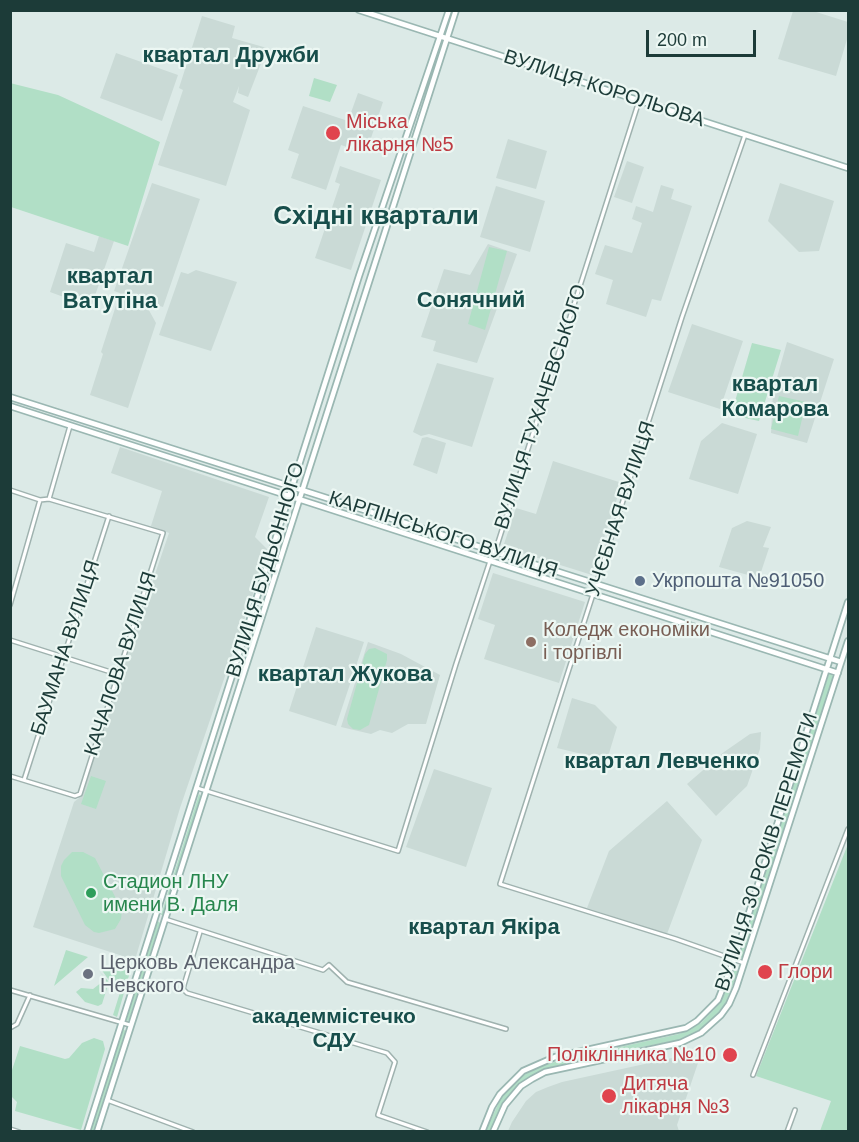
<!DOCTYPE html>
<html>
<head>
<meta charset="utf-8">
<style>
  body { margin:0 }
  #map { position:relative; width:859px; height:1142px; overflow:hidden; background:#dceae7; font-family:Helvetica,sans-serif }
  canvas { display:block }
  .frame { position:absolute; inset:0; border:12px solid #1c3b38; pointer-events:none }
  .scale { position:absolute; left:646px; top:30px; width:110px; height:27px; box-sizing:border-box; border:3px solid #1c3b38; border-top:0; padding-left:8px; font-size:18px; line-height:21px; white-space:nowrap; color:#1c3b38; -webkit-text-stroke:4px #ecf7f3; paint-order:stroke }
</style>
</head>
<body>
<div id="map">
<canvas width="859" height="1142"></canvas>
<div class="frame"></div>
<div class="scale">200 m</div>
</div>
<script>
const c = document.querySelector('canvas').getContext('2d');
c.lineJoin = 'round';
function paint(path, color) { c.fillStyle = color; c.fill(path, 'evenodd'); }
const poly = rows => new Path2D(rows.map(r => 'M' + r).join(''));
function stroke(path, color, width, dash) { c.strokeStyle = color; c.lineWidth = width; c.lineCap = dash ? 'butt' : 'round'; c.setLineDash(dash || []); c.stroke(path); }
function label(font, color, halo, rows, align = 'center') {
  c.font = font + ' Helvetica,sans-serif'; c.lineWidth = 4.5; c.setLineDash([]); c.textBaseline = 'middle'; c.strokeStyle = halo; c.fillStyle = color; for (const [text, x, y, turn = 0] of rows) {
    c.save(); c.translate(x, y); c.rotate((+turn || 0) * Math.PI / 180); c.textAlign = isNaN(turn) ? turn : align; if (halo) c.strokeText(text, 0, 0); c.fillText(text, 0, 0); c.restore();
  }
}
paint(poly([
  [793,11,813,11,848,22,848,36,836,76,778,59],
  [202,16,235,26,232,38,267,48,248,97,238,93,239,86,233,102,250,110,226,186,158,165,183,90,179,88],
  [116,53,178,75,162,121,100,98],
  [358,93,383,102,366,153,341,145,326,190,291,178,299,154,288,150,303,106,348,121],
  [508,139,547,151,536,189,496,178],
  [627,161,644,167,632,203,614,197],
  [340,166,381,180,351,270,315,258,340,184,335,182],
  [152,183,200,199,163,307,130,297,145,303,156,323,128,408,90,395,103,354,101,352,120,293,114,291],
  [780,183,834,201,819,251,799,252,768,221],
  [661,185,674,189,671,199,692,206,661,301,652,299,646,317,606,304,613,280,595,274,605,245,632,253,642,223,632,219,636,206,653,212],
  [496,186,545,201,530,252,480,237],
  [99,236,114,241,91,307,50,292,66,243,94,252],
  [488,244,517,254,477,363,433,351,436,341,421,337,444,269,470,275],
  [196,270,237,282,211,351,159,335,181,272,188,274],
  [692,324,743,341,720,409,668,392],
  [787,342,834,359,807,443,771,433,773,392],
  [437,363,494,378,472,447,429,434,421,436,413,432],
  [722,423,757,434,738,494,689,479,701,441],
  [427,437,446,443,437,474,413,465,422,438],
  [120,447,269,497,255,537,268,550,180,808,135,960,33,927,74,802,79,798,169,533,151,526,162,491,111,473],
  [553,461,622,483,592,575,503,547,516,508,536,514],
  [747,521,771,527,763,547,769,548,759,578,719,567,732,528],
  [493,573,585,602,559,683,484,659,495,625,478,619],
  [316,627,364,642,336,726,289,711],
  [368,642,401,654,440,675,426,724,408,724,392,733,380,730,371,734,341,727],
  [572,698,595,705,617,727,607,760,557,748],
  [761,732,760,749,747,786,716,816,687,784,724,752,750,734],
  [434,769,492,788,466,867,406,847],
  [667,801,702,840,667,934,587,908,609,851],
  [686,1055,699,1060,677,1125,679,1131,508,1131,512,1122,526,1101,536,1092,548,1087,562,1082]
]), '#cadad6');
paint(poly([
  [314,78,337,85,330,102,309,96],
  [10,83,58,95,160,142,128,246,11,207],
  [489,247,507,251,485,330,468,324],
  [752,343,781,350,759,421,731,415],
  [779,396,806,402,798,436,771,429],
  [375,648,387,654,387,660,369,725,360,730,353,729,348,724,347,719,365,654,369,649],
  [829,674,832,674,833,677,743,957,741,958,739,954],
  [91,776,106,781,96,809,81,804],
  [199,794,201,796,163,915,161,915],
  [848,844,848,1131,820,1131,831,1101,756,1076],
  [72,852,83,852,95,858,122,910,121,919,115,929,99,933,94,932,85,925,61,876,61,866,64,860],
  [157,920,160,923,129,1020,127,1021,126,1019],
  [66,950,88,957,54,986],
  [113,965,130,972,117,1017,113,1015,122,986,111,983,101,969,105,966],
  [735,969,738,972,726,1002,716,1016,698,1031,678,1040,595,1056,597,1052,679,1034,701,1023,721,1002],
  [99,971,109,982,102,1004,98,1006,85,1002,76,992,81,988,93,989,102,982,103,976],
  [122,1029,126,1031,94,1131,90,1131],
  [94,1038,103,1041,105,1049,81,1130,15,1111,17,1102,11,1096,11,1073,20,1046,65,1059,69,1058,82,1043],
  [586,1054,589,1057,587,1059,542,1070,521,1083,504,1101,490,1131,485,1132,503,1094,522,1076,543,1065]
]), '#b1dfc6');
const street = poly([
  [10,490,40,500,49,499,163,533,80,794,75,796,10,776],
  [49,499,70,426],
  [10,605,40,500],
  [10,640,117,674],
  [24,780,109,516],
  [197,788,398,851,456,664,490,561,495,552,639,101],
  [165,919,323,970,329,965,347,982,506,1029],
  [200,932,184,985,183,989,187,993,387,1053,395,1062,378,1115,427,1132],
  [744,963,676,939,500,884,682,317,745,135],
  [10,990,130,1025],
  [10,1028,17,1024,30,995],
  [753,1075,848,829],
  [107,1100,193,1132],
  [10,1129,19,1132],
  [787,1132,795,1110]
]);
const secondary = poly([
  [359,10,848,168],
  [10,397,841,662],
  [10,406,838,673],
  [87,1132,359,276,449,10],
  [97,1132,456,10],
  [482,1132,492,1107,500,1094,523,1071,555,1057,686,1028,697,1021,718,1000,734,960,848,602],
  [493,1132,505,1105,521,1086,532,1079,545,1072,680,1043,701,1033,721,1015,729,1004,736,988,848,641]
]);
stroke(street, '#9fb2af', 6);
stroke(secondary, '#9ab7b2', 8);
stroke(street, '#fff', 3);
stroke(secondary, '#fff', 4.5);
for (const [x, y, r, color] of [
  [333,133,8,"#e0444e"],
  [640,581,6,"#5c6f8a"],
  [531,642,6,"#8d6e63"],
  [91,893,6,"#2e9e5b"],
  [765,972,8,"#e0444e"],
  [88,974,6,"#6b7280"],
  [730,1055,8,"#e0444e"],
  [609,1096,8,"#e0444e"]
]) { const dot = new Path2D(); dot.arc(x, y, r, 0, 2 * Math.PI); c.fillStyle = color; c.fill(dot); stroke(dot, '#ecf7f3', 2); }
label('20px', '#1c3b38', '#ecf7f3', [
  ["ВУЛИЦЯ КОРОЛЬОВА",604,89,18],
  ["ВУЛИЦЯ ТУХАЧЕВСЬКОГО",541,407,-72],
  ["УЧЄБНАЯ ВУЛИЦЯ",621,509,-72],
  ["КАРПІНСЬКОГО ВУЛИЦЯ",443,535,18],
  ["ВУЛИЦЯ БУДЬОННОГО",266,570,-73],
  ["БАУМАНА ВУЛИЦЯ",66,648,-72],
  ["КАЧАЛОВА ВУЛИЦЯ",121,664,-72],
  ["ВУЛИЦЯ 30 РОКІВ ПЕРЕМОГИ",767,852,-72]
]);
label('20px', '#be3a42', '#ecf7f3', [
  ["Міська",346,122],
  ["лікарня №5",346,145],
  ["Глори",778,972],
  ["Поліклінника №10",716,1055,"right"],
  ["Дитяча",622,1084],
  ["лікарня №3",622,1107]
], 'left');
label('20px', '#4e5e75', '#ecf7f3', [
  ["Укрпошта №91050",652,581]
], 'left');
label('20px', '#785e54', '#ecf7f3', [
  ["Коледж економіки",543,630],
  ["і торгівлі",543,653]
], 'left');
label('20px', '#27864d', '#ecf7f3', [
  ["Стадион ЛНУ",103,882],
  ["имени В. Даля",103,905]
], 'left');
label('20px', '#5b616d', '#ecf7f3', [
  ["Церковь Александра",100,963],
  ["Невского",100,986]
], 'left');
label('bold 21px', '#174e4b', '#ecf7f3', [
  ["академмістечко",334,1017],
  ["СДУ",334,1041]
]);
label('bold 22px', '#174e4b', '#ecf7f3', [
  ["квартал Дружби",231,56],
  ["квартал",110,277],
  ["Ватутіна",110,302],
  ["Сонячний",471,301],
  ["квартал",775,385],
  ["Комарова",775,410],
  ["квартал Жукова",345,675],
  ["квартал Левченко",662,762],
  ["квартал Якіра",484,928]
]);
label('bold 26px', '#174e4b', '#ecf7f3', [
  ["Східні квартали",376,217]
]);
</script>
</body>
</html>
